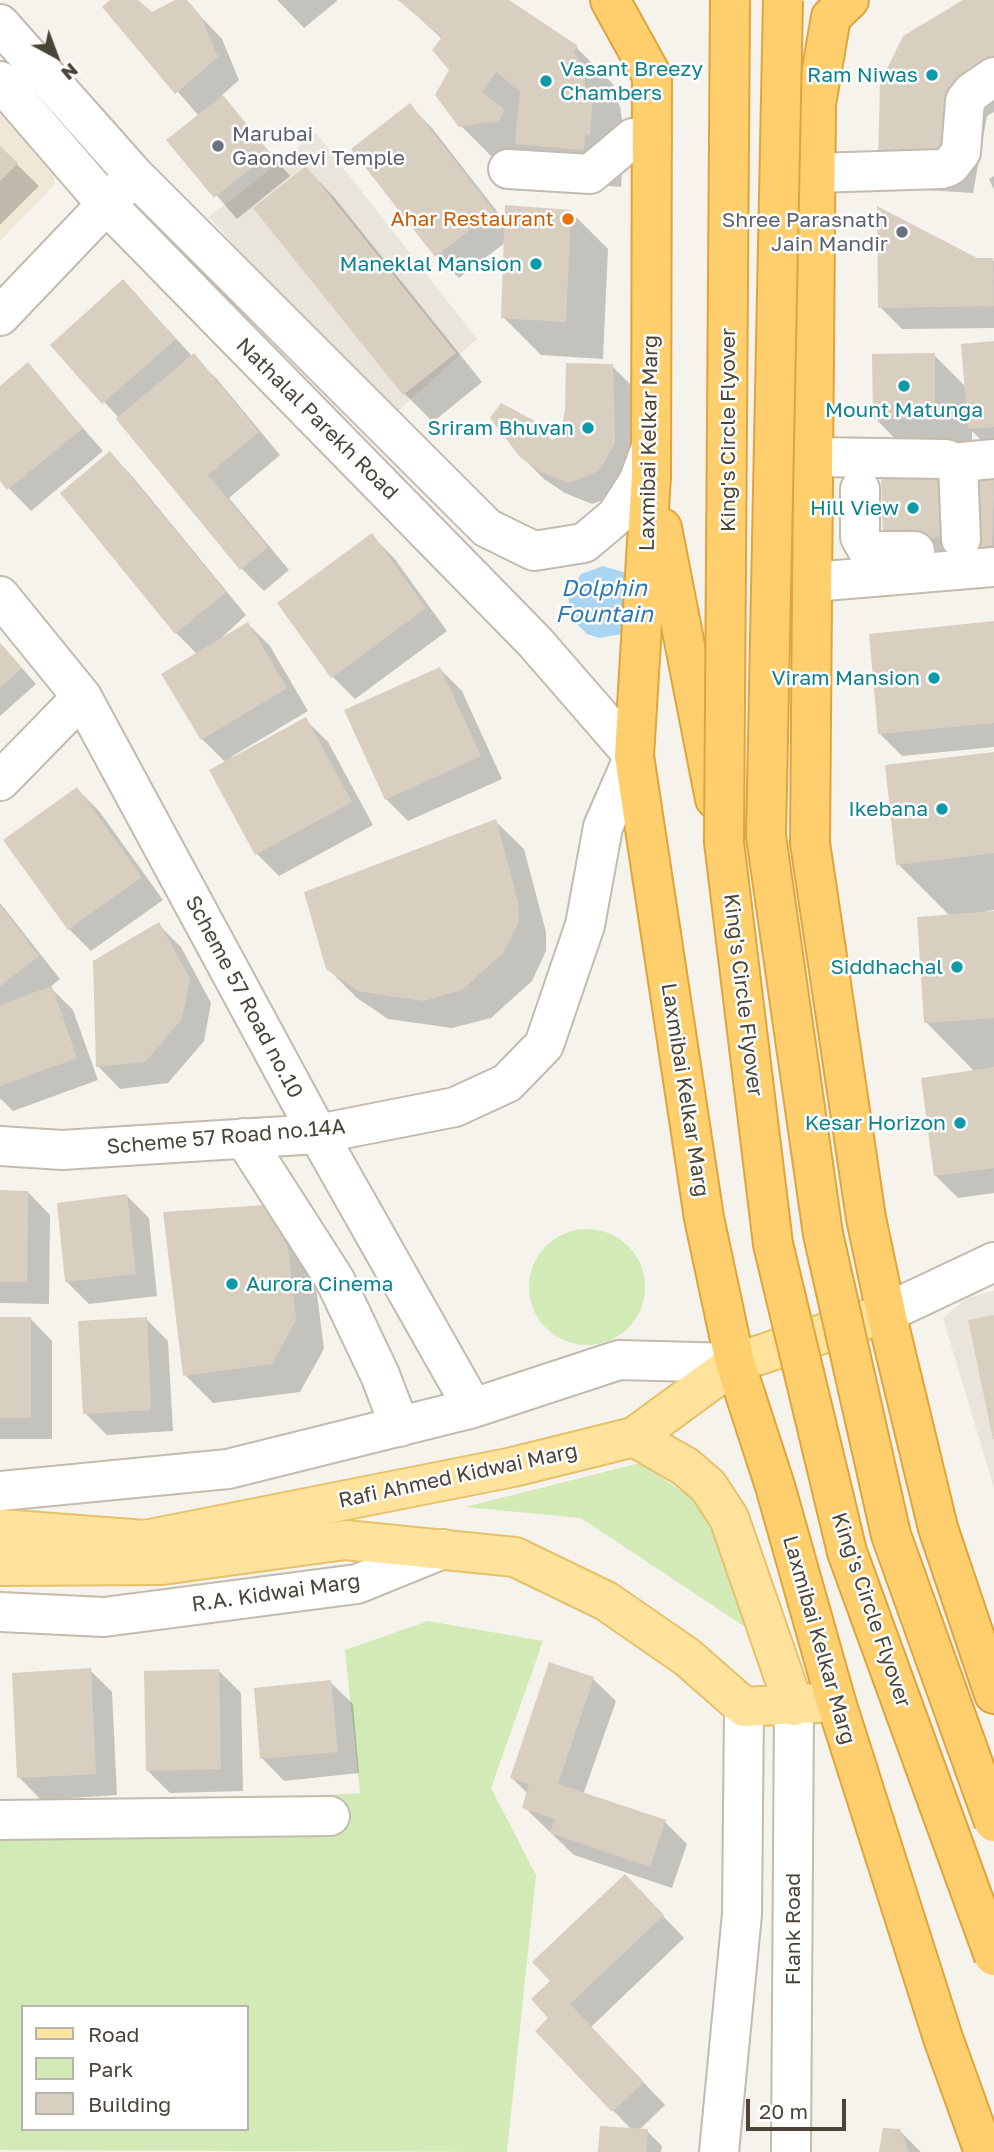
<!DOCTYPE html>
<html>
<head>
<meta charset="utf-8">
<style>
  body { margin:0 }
  #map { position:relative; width:994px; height:2152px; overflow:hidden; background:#f6f3ec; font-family:"Golos Text",sans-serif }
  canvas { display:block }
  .legend { position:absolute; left:21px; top:2005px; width:228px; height:126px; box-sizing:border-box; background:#fff; border:2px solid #b7b4b0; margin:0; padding:9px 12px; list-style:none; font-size:21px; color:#4b4439 }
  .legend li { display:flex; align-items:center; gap:14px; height:35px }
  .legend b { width:35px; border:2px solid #b7b4b0 }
  .north { position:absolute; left:21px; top:21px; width:70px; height:70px; -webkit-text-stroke:5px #fff; paint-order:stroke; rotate:139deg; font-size:19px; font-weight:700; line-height:28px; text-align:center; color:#4b4439 }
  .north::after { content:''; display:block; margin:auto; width:24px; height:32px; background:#4b4439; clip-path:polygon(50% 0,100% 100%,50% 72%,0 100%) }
  .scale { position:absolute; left:746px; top:2099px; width:100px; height:32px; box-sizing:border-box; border:4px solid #4b4439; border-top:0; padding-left:9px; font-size:21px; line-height:24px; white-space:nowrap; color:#4b4439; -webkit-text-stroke:5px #fff; paint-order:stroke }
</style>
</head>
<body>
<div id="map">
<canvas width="994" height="2152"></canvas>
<ul class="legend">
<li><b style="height:9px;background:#ffe39c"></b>Road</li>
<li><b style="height:19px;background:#d2eab5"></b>Park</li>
<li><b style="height:19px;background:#d8cfc1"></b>Building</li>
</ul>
<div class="north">N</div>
<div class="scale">20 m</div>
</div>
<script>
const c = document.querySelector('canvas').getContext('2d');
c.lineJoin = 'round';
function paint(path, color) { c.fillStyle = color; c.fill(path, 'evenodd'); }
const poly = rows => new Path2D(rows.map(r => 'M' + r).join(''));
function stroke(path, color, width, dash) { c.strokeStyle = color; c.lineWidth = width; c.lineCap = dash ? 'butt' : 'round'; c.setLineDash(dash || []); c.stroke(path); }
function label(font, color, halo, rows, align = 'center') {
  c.font = font + ' "Golos Text",sans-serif'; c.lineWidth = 5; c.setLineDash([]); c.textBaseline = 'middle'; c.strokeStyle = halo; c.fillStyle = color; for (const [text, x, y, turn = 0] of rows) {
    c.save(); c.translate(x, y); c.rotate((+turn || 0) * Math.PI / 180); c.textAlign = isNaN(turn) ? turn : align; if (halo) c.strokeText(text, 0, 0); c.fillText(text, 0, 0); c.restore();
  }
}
paint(poly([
  [316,133,477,339,389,419,209,217],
  [994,1291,994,1488,943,1318,967,1298]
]), '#eae5da');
paint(poly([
  [0,110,50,161,55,184,0,241]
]), '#efe8d6');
paint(poly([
  '529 1287a58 58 0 1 1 116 0a58 58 0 1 1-116 0Z',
  [640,1463,716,1514,748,1629,581,1518,465,1507],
  [428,1621,543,1641,491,1788,536,1875,507,2152,0,2150,0,1816,360,1793,345,1650],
  [23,2007,247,2007,247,2129,23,2129]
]), '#d2eab5');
paint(poly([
  [603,566,626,573,634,582,631,626,622,634,599,638,587,634,571,618,568,594,581,574]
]), '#a9d4f2');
paint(poly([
  [112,0,136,0,152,15,178,0,185,0,222,39,239,80,221,96,290,176,237,219,169,140,199,116,104,7],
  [277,0,337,0,337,1,304,28],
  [400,0,506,0,576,47,614,85,609,89,620,106,623,127,630,134,627,172,622,171,621,187,554,181,499,164,461,126,451,69,442,39],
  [966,0,994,0,994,112,987,116,973,193,909,189,880,161],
  [410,106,432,128,506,223,570,211,608,249,603,359,541,355,503,317,506,242,459,278,437,256,353,149],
  [0,148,39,186,0,225],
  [306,168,334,197,482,382,433,422,405,394,256,209],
  [994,176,994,190,989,179],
  [977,260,994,261,994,328,902,329,880,307],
  [123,281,193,357,216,378,280,455,229,498,289,570,264,591,242,569,119,418,52,345],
  [994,342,994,453,972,431,972,455,912,456,875,418,934,355,966,387],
  [28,365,103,451,31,511,0,479,0,388],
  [612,366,634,388,636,466,621,493,592,504,565,493,544,479,521,456,562,437],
  [110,453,132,476,246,615,216,643,248,624,270,646,308,711,231,757,233,759,306,720,328,742,373,825,279,876,257,854,212,771,226,763,202,739,197,654,176,633],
  [994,478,994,573,981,574,884,538],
  [372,536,394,558,447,631,355,699,333,677,279,603],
  [994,623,994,747,902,756,880,734],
  [0,643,36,684,0,716],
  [440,669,462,691,502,779,408,821,386,799],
  [994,754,994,910,986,911,986,914,994,913,994,1193,958,1198,935,1175,975,1072,926,1022,950,916,898,864],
  [77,789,99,811,163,900,91,951,69,929,6,840],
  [495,821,524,849,546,932,546,951,532,981,491,1018,452,1028,388,1019,357,998,328,969],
  [0,903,60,979,50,987,73,1010,98,1080,13,1111,0,1098],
  [159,925,181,947,211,1003,204,1041,168,1083,120,1089,98,1066],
  [0,1192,28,1192,50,1215,49,1304,0,1303],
  [127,1196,149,1218,157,1296,89,1304,67,1282],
  [264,1207,293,1235,315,1278,324,1349,300,1392,213,1403,185,1375],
  [30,1318,52,1341,52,1439,0,1439,0,1319],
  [146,1319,168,1341,173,1431,107,1435,85,1413],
  [90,1670,112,1692,117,1795,41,1800,19,1777],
  [219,1671,241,1693,243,1791,170,1793,147,1770],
  [593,1679,616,1701,583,1795,665,1822,687,1844,672,1888,574,1855,524,1807,528,1794,512,1778],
  [330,1682,353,1704,359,1773,284,1781,262,1758],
  [646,1898,684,1938,591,2027,665,2105,639,2130,647,2131,662,2146,661,2152,600,2152,632,2130,537,2031,551,2018,553,1981],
  [900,2131,921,2152,880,2152]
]), '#0003');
paint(poly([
  [110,0,138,0,152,12,175,0,187,0,200,15,218,57,175,94,102,7],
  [398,0,509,0,578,46,573,51,583,67,586,94,593,95,590,135,585,134,584,150,515,144,520,91,496,72,482,92,504,109,499,121,459,127,435,95,449,70,432,50,442,37],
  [963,0,994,0,994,67,945,165,878,162,880,83,903,36],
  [223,95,270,153,214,198,166,140],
  [410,103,494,211,435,257,351,149],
  [0,146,18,163,0,181],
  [306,166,456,353,403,395,253,208],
  [505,205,571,210,566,322,501,318],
  [877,206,977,258,993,258,994,306,878,308],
  [123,279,176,339,102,404,50,345],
  [994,341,994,427,968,429,961,344],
  [194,353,259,432,208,475,268,547,240,570,116,419],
  [935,353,935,418,873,419,872,354],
  [28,362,83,428,7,490,0,481,0,386],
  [566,363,613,364,615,443,599,471,569,483,541,472,520,457,490,418,501,403,533,420,552,440,560,436,565,410],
  [110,451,226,592,175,634,60,493],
  [962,468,994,478,992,553,973,555],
  [943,476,944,537,883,539,881,478],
  [372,533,426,608,331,678,277,603],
  [994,621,994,723,878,734,869,634],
  [248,622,287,688,201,740,161,674],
  [0,643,22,668,0,688],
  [440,667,481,756,385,800,344,710],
  [306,717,352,802,255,855,209,770],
  [994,752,994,853,896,865,885,765],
  [77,787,142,877,68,930,3,840],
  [496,819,518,902,519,922,504,952,462,990,423,1001,358,991,326,969,304,892],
  [0,905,39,956,0,986],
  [994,911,994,1018,924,1023,917,917],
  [159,922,190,979,182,1019,145,1062,96,1067,93,961],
  [52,986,77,1058,0,1086,0,1005],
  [994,1067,994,1168,934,1176,921,1078],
  [0,1190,28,1191,27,1282,0,1282],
  [127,1194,136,1274,65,1282,57,1203],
  [265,1205,288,1248,296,1320,272,1364,183,1376,163,1212],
  [994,1315,994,1439,993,1439,968,1320],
  [0,1317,31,1317,31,1418,0,1418],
  [147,1317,151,1410,83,1414,78,1321],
  [549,1662,594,1677,558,1784,666,1820,650,1867,550,1833,555,1819,522,1808,529,1784,510,1778],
  [91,1668,96,1774,17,1778,12,1673],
  [219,1669,221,1769,146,1771,144,1671],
  [331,1680,338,1752,260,1759,254,1688],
  [625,1874,664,1915,570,2004,644,2082,612,2112,535,2031,548,2018,531,1999,550,1981,532,1962],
  [600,2126,648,2129,646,2152,598,2152],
  [883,2128,900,2129,909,2152,879,2152]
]), '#d8cfc1');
const minor = poly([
  [0,24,134,175,487,528,534,551,584,543,616,516,638,482,651,447],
  [0,81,108,206,535,642,634,756,603,827,585,925,544,1045,507,1083,455,1107,318,1134,62,1150,0,1146],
  [508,169,590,174,633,138,652,138],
  [815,173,942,169,950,166,961,152,965,101,972,92,994,77],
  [0,316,123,187],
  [814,457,946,459],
  [860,489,860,537,868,551,915,551],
  [961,539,958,465,961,462,994,459],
  [813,582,994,567],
  [0,596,82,697,318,1134,473,1408],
  [0,781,82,697],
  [244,1138,335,1280,380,1375,400,1427],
  [886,1313,994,1262],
  [0,1491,228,1469,473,1408,619,1360,735,1363],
  [0,1612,104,1617,357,1584,443,1549],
  [0,1820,330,1816],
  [719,2152,742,1914,744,1707],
  [791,2152,794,1706]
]);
const major = poly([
  [634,1437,686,1467,708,1486,729,1518,794,1706],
  [0,1529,145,1540,513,1467,634,1437,735,1363,886,1313],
  [0,1566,162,1565,345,1540,515,1557,606,1601,687,1657,744,1707,836,1702]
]);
const highway = poly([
  [610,0,652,76,651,476,634,756,704,1218,735,1363,775,1486,836,1702,943,2038,984,2152],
  [849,0,831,17,816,104,810,843,866,1218,886,1313,938,1528,994,1694],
  [662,528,715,799]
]);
stroke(minor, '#c2bbae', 42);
stroke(major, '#e6c16a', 42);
stroke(highway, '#e0a43c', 42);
stroke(minor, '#fff', 38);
stroke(major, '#ffe39c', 38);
stroke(highway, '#ffcf6e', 38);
const highwayBridge = poly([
  [730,0,724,842,773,1244,847,1552,994,1956],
  [783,0,766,836,823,1234,891,1535,994,1822]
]);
stroke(highwayBridge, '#e0a43c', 42, []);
stroke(highwayBridge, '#ffcf6e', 38);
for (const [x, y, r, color] of [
  [932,75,7,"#0f9aa8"],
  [546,81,7,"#0f9aa8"],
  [218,146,7,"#6b7280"],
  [568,219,7,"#e8710a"],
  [902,232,7,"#6b7280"],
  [536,264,7,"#0f9aa8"],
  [904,386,7,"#0f9aa8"],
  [588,428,7,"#0f9aa8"],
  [913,508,7,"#0f9aa8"],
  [934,678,7,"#0f9aa8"],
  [942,809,7,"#0f9aa8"],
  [957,967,7,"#0f9aa8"],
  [960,1123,7,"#0f9aa8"],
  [232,1284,7,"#0f9aa8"]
]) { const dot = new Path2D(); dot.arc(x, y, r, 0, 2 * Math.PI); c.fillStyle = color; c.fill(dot); stroke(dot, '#fff', 2.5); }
label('21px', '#0d838f', '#fff', [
  ["Vasant Breezy",560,69,"left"],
  ["Chambers",560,93,"left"],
  ["Ram Niwas",918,75],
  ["Maneklal Mansion",522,264],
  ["Mount Matunga",904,410,"center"],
  ["Sriram Bhuvan",574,428],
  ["Hill View",899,508],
  ["Viram Mansion",920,678],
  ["Ikebana",928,809],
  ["Siddhachal",943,967],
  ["Kesar Horizon",946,1123],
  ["Aurora Cinema",246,1284,"left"]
], 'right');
label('21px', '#5b616d', '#fff', [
  ["Marubai",232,134],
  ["Gaondevi Temple",232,158],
  ["Shree Parasnath",888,220,"right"],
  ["Jain Mandir",888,244,"right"]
], 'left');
label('21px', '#c56008', '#fff', [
  ["Ahar Restaurant",554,219]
], 'right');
label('21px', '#4b4439', '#fff', [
  ["Nathalal Parekh Road",317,419,45],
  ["King's Circle Flyover",728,430,-90],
  ["Laxmibai Kelkar Marg",649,443,-89],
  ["King's Circle Flyover",743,995,83],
  ["Scheme 57 Road no.10",244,997,62],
  ["Laxmibai Kelkar Marg",685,1090,81],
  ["Scheme 57 Road no.14A",226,1137,-5],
  ["Rafi Ahmed Kidwai Marg",458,1476,-12],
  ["R.A. Kidwai Marg",276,1593,-8],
  ["King's Circle Flyover",871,1610,71],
  ["Laxmibai Kelkar Marg",819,1640,74],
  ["Flank Road",793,1929,-90]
]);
label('italic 23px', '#2e7ab2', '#fff', [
  ["Dolphin",604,589],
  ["Fountain",604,615]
]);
</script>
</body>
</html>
